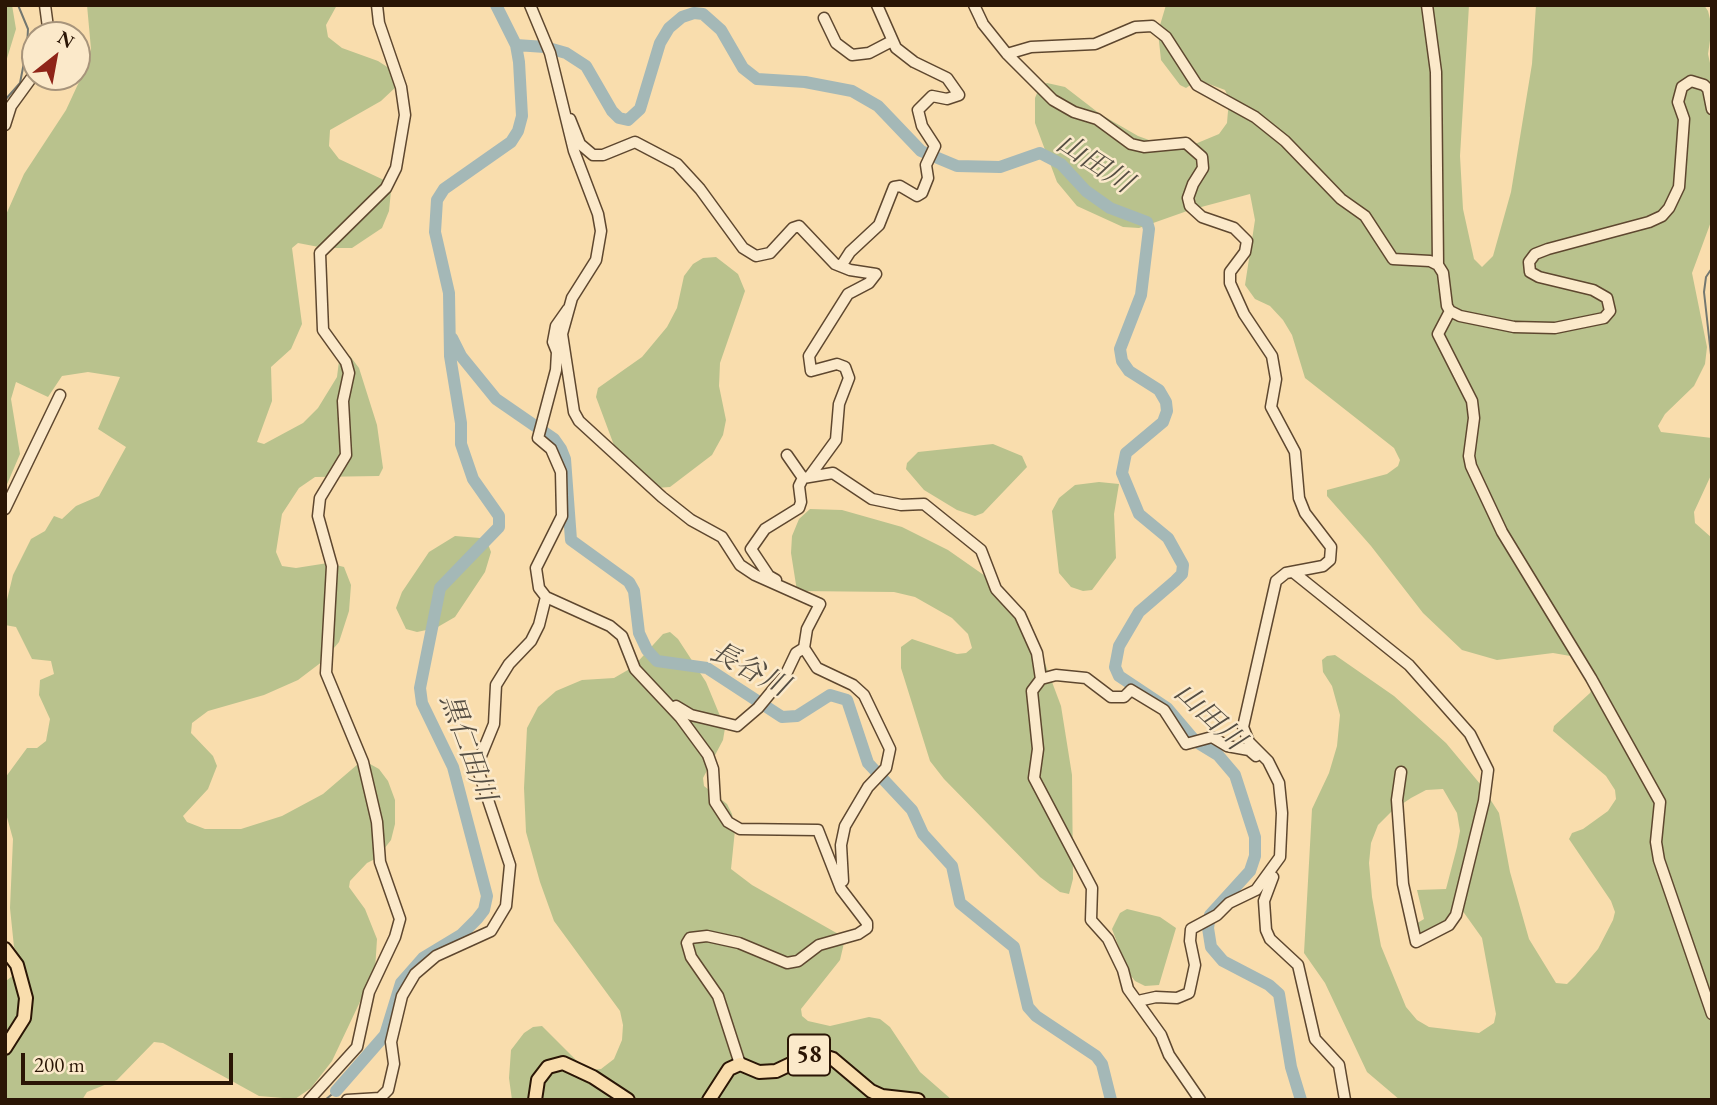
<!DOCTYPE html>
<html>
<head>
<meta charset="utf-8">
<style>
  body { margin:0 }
  #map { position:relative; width:1717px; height:1105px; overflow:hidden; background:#f9ddad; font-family:"EB Garamond",serif }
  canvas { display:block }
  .frame { position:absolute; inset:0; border:7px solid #2a1505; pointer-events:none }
  .north { position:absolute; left:21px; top:21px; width:70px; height:70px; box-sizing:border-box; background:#fbe9ca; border:2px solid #a7947b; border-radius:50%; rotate:31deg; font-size:19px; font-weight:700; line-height:28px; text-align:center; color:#2a1505 }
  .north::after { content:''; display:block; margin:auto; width:24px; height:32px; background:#8f2418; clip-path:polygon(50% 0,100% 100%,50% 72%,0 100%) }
  .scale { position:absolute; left:21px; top:1053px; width:212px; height:32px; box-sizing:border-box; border:4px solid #2a1505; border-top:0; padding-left:9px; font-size:21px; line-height:24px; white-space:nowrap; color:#2a1505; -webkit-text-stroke:5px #fbe9ca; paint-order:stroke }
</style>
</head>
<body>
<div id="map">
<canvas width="1717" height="1105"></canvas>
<div class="frame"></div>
<div class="north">N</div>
<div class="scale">200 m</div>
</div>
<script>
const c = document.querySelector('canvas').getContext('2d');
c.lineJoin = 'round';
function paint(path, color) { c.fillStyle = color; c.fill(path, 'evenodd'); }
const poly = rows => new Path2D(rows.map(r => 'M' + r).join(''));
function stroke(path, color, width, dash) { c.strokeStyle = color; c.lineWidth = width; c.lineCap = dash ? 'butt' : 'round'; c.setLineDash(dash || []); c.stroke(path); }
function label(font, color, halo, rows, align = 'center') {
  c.font = font + ' "EB Garamond","Noto Serif JP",serif'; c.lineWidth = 5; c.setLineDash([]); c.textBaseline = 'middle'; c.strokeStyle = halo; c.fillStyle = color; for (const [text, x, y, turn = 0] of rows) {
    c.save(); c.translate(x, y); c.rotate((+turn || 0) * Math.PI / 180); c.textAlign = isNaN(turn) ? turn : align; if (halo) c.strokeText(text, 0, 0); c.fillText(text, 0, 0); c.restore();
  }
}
paint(poly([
  [5,5,12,5,16,29,5,65],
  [87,5,337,5,326,25,328,37,342,48,378,61,395,72,398,85,381,101,330,130,329,146,339,159,386,181,391,191,389,211,382,228,352,248,324,248,298,243,292,248,302,324,291,349,271,367,272,401,257,442,264,444,303,423,318,408,337,377,339,361,344,355,350,356,359,368,377,425,383,468,379,476,315,477,299,488,282,514,276,552,282,566,296,568,328,563,344,567,351,585,349,611,339,642,323,661,298,680,264,695,208,711,192,723,191,733,213,756,217,766,208,789,183,816,187,822,205,829,241,829,282,816,323,794,358,764,370,764,379,769,388,781,395,800,395,824,391,840,377,858,367,863,350,881,349,887,365,909,377,939,375,970,332,1061,311,1088,295,1099,259,1096,163,1043,154,1042,117,1080,87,1092,82,1100,5,1100,6,981,25,966,14,947,10,908,13,839,5,810,5,778,27,748,37,748,46,741,50,719,39,695,40,680,54,674,51,661,32,659,16,627,5,625,5,608,13,575,31,539,45,531,54,516,62,519,76,506,99,496,126,447,98,429,120,377,88,372,62,376,48,397,16,382,11,399,20,454,5,489,5,217,24,174,66,110,79,82,91,49],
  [1166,5,1469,5,1460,156,1463,209,1474,259,1482,267,1493,256,1511,192,1532,64,1536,5,1704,5,1708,11,1712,27,1708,54,1712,72,1712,219,1692,273,1707,347,1705,364,1694,386,1665,414,1658,426,1661,432,1712,438,1712,473,1694,512,1695,523,1712,538,1712,1100,1400,1100,1367,1072,1325,983,1304,953,1312,809,1329,773,1337,746,1340,715,1332,686,1323,672,1322,660,1327,656,1335,655,1394,696,1446,743,1481,785,1499,813,1510,872,1529,939,1556,983,1567,984,1575,976,1598,949,1613,920,1615,912,1611,901,1569,839,1572,833,1583,829,1608,811,1616,799,1615,790,1606,776,1553,731,1554,726,1590,693,1595,681,1593,671,1582,658,1553,653,1497,660,1462,650,1423,613,1371,546,1327,496,1327,490,1387,474,1398,466,1400,460,1394,448,1305,378,1292,335,1283,320,1270,306,1255,299,1245,285,1255,220,1250,194,1190,210,1139,228,1123,227,1077,206,1057,182,1035,123,1035,98,1040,86,1047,83,1065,87,1100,114,1138,136,1171,148,1195,144,1219,134,1227,123,1229,99,1225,90,1198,80,1186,88,1180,85,1161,60,1158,32],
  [1443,789,1457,813,1460,831,1457,847,1446,889,1417,890,1424,919,1414,925,1418,937,1451,919,1462,910,1482,938,1496,1014,1494,1023,1479,1033,1429,1027,1417,1020,1406,1007,1381,946,1372,897,1369,863,1371,843,1378,825,1393,810,1411,798,1426,790],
  [716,257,738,274,745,291,720,363,719,386,726,420,723,435,712,455,670,487,656,488,618,456,596,397,598,388,642,357,667,327,677,308,684,276,693,264,703,258],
  [993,444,1022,456,1027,467,983,513,975,516,957,510,924,490,906,469,907,463,918,452],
  [1099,482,1119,484,1114,514,1116,558,1092,590,1083,591,1071,587,1059,573,1052,511,1059,498,1075,485],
  [810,509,842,510,902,527,948,550,988,578,1040,650,1061,706,1072,775,1073,879,1069,894,1060,892,1040,877,944,779,930,761,901,668,901,647,912,639,957,654,966,653,972,648,968,634,952,618,915,597,894,592,797,591,791,553,792,536,799,519],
  [455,536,480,538,488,544,491,552,485,572,455,617,436,628,417,632,406,629,396,608,402,592,429,552],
  [670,632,678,639,706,682,725,728,723,740,703,778,704,786,727,804,732,814,735,830,731,869,752,885,840,935,844,943,840,960,801,1009,802,1016,808,1021,830,1026,869,1017,880,1019,890,1027,920,1072,952,1100,512,1100,509,1078,511,1050,524,1033,533,1027,542,1026,577,1061,591,1070,601,1069,614,1059,622,1040,623,1025,620,1011,554,921,540,882,526,832,524,788,527,728,538,707,556,691,582,680,614,678,633,667,663,634],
  [1127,909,1160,917,1176,928,1159,985,1145,986,1135,981,1128,972,1112,929,1120,913]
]), '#b9c28d');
stroke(poly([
  [5,100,20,83,27,47,28,29,18,5],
  [1712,268,1706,277,1704,292,1712,364],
  [325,1100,336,1091]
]), '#737770', 2);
stroke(poly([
  [516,45,545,47,566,53,586,66,612,111,619,118,628,120,640,109,660,43,669,28,682,17,694,13,703,14,721,30,743,68,757,79,805,82,852,91,878,106,921,151,957,166,1000,167,1040,153,1061,164,1086,191,1110,208,1147,222,1149,229,1141,295,1120,349,1122,361,1129,371,1159,390,1166,402,1167,411,1163,422,1126,453,1122,473,1139,514,1168,538,1183,565,1182,574,1175,581,1139,612,1119,646,1115,667,1119,676,1167,708,1195,741,1218,755,1235,775,1255,837,1255,856,1250,871,1210,915,1208,928,1211,947,1223,961,1269,985,1279,994,1291,1067,1301,1100],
  [452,338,461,356,496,399,554,439,561,449,565,459,571,540,629,582,634,591,639,633,647,650,657,661,707,668,782,717,797,716,830,695,847,700,868,763,912,810,923,834,952,866,960,903,1014,947,1028,1007,1036,1016,1096,1056,1102,1064,1111,1100],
  [336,1091,385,1035,401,983,423,958,461,935,477,919,484,910,487,896,453,767,422,703,420,688,440,588,499,527,499,516,473,479,461,444,461,423,450,356,449,293,435,232,437,200,444,189,511,142,518,131,522,116,519,62,516,45,496,5]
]), '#a4b8b7', 12);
const minor = poly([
  [45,5,49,35],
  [530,5,550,53,574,151,598,214,601,231,596,260,572,298,562,334,574,412,579,421,662,497,691,520,722,537,740,565,755,575,820,604,807,629,804,648,817,668,853,685,864,695,890,749,886,768,868,787,845,826,841,845,843,881],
  [974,5,983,24,1007,54,1053,100,1074,112,1097,119,1131,144,1144,147,1186,143,1202,157,1203,168,1193,184,1188,198,1190,206,1202,217,1234,228,1247,241,1245,252,1230,272,1230,283,1244,314,1272,356,1276,379,1271,407,1295,452,1299,498,1305,513,1331,547,1330,560,1323,566,1286,573,1276,581,1243,727,1249,742,1268,761,1279,783,1282,813,1280,857,1256,890,1229,903,1217,915,1191,929,1190,941,1195,965,1189,993,1177,998,1156,997,1138,1001],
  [1427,5,1436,72,1438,265,1443,273,1447,306,1450,311,1460,316,1514,327,1555,328,1604,318,1610,311,1607,298,1593,290,1539,277,1530,272,1529,262,1535,254,1548,249,1649,222,1662,216,1669,208,1679,187,1684,119,1678,102,1682,87,1691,81,1704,85,1708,89,1712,109],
  [824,18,836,43,852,55,869,53,892,41],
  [1007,54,1031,47,1095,44,1135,27,1152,26,1166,37,1197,85,1255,117,1285,141,1341,199,1365,216,1393,259,1430,261,1438,265],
  [570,119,580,144,593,155,603,155,635,142,677,164,700,189,743,248,756,256,770,253,793,228,799,226,835,264,850,270,876,274,869,283,848,294,809,356,811,371,837,364,845,367,849,378,839,404,836,440,809,477],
  [5,125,11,106,35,73],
  [841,266,850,252,879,225,894,187,900,186,917,196,922,193,928,178,926,165,935,146,922,126,918,110,932,96,947,99,959,95,947,78,914,62,896,48,877,5],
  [568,309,556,326,553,342,557,352,556,370,538,438,551,449,561,472,562,516,536,568,539,588,546,597,610,626,622,636,635,669,680,717,708,755,713,769,715,802,728,822,740,829,818,830,841,889,867,923,867,928,858,934,819,945,798,961,787,963,739,943,707,936,690,938,687,943,691,957,718,996,740,1064],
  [1450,311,1438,334,1472,401,1474,418,1469,456,1471,466,1502,532,1591,678,1660,802,1656,842,1659,860,1712,1014],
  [787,455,803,478,833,473,872,499,901,505,924,504,981,550,996,589,1020,615,1037,653,1041,679],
  [5,509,60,395],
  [1293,572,1409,665,1470,734,1488,770,1484,801,1456,915,1449,925,1416,942,1403,884,1397,800,1401,772],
  [776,580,769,576,751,549,765,529,799,508,801,502,799,486,803,478],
  [676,706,691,715,737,726,758,708,786,674,796,653,804,648],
  [1273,877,1264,901,1266,930,1270,939,1298,965,1315,1039,1339,1065,1345,1100],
  [309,1100,357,1047,369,992,395,937,400,919,380,862,377,822,363,762,326,673,332,566,318,516,320,498,346,455,343,401,349,373,346,362,323,330,320,253,386,188,396,168,405,115,401,87,379,23,377,5],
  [347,1100,380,1098,388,1090,394,1064,391,1042,402,996,415,974,436,956,491,931,506,906,510,865,479,773,478,763,494,724,496,685,509,664,531,641,539,625,546,597],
  [1200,1100,1169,1055,1161,1035,1128,989,1123,970,1108,939,1091,920,1092,888,1034,778,1038,749,1032,691,1041,679,1056,675,1086,678,1111,697,1124,697,1131,690,1164,710,1186,744,1212,737,1227,746,1249,750,1256,756]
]);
const major = poly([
  [5,949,17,965,26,998,24,1018,5,1048],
  [535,1100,538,1080,548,1067,563,1063,593,1077,628,1100],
  [709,1100,729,1069,740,1064,759,1072,776,1071,814,1053,833,1059,871,1091,882,1096,918,1100]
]);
stroke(minor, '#5e472f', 13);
stroke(major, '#2a1505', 16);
stroke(minor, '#fbe9ca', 10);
stroke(major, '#f9ddad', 12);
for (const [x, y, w] of [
  [809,1055,42]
]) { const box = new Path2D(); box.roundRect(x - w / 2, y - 20.5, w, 41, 5); c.fillStyle = '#fbe9ca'; c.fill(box); stroke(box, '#2a1505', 2); }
label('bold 24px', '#2a1505', null, [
  ["58",809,1055]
]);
label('italic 28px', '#554e43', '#fbe9ca', [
  ["山田川",1094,164,33],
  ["長谷川",749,670,28],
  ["山田川",1209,717,43],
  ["黒仁田川",467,748,70]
]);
</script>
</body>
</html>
